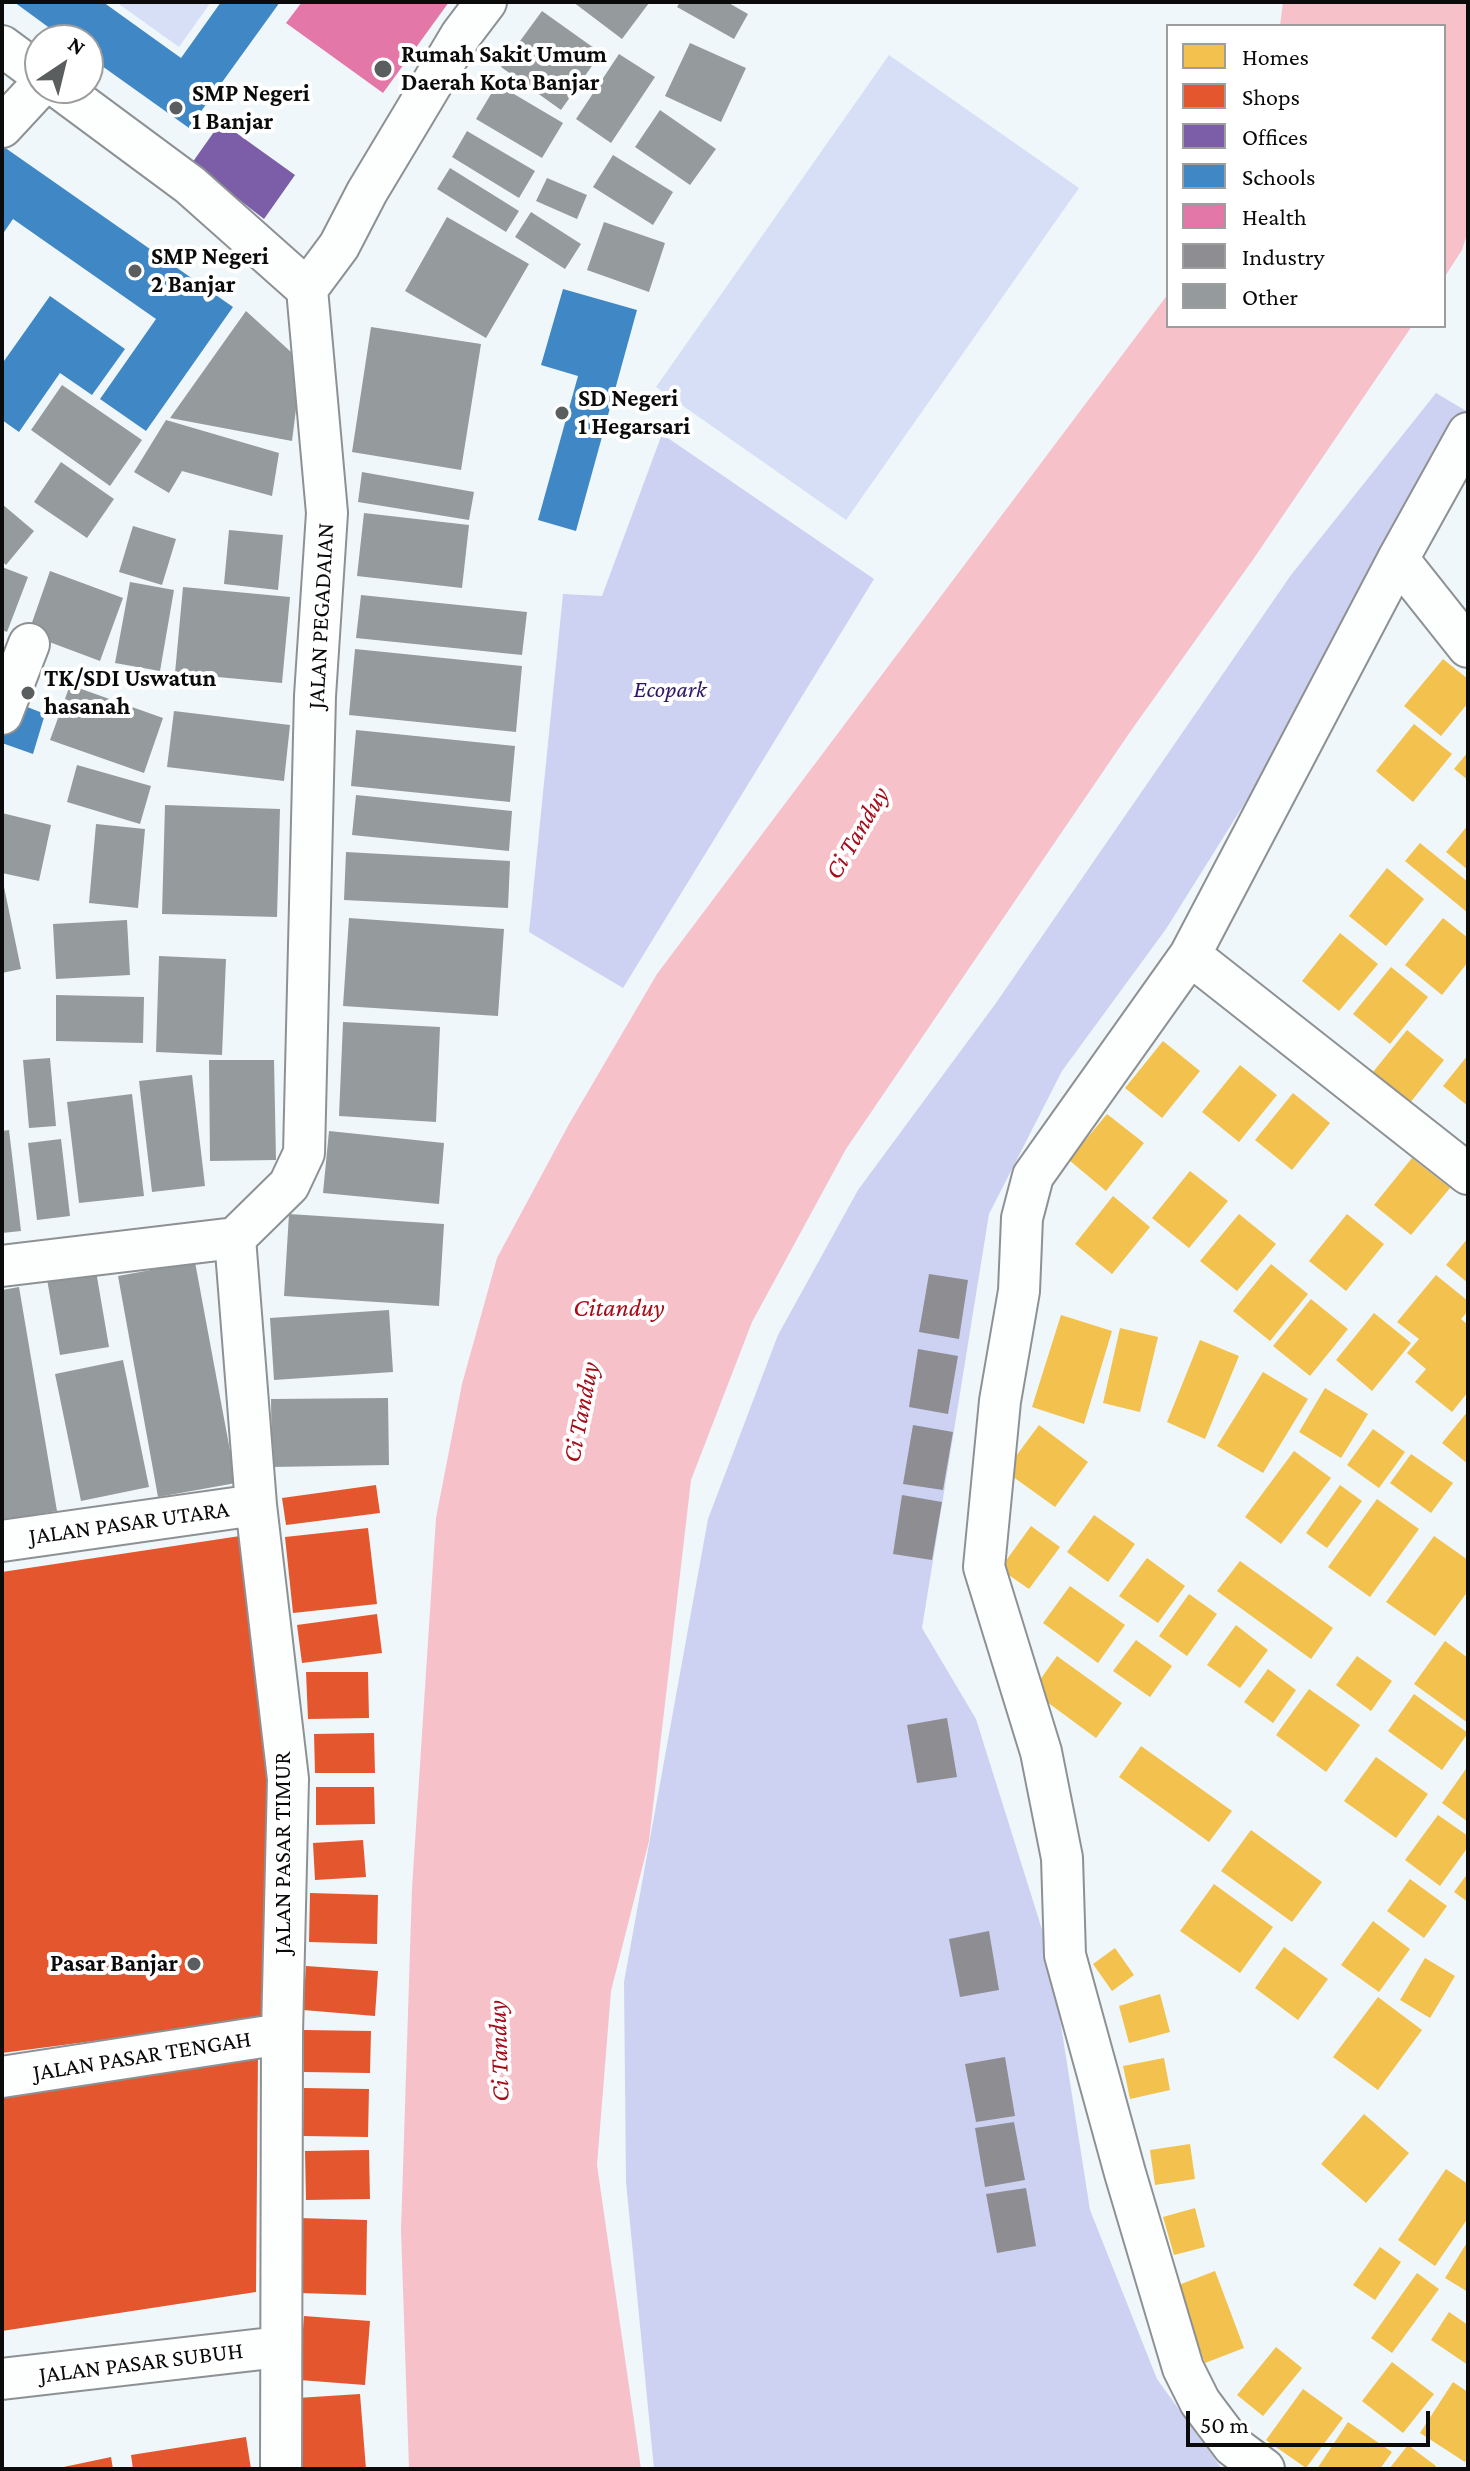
<!DOCTYPE html>
<html>
<head>
<meta charset="utf-8">
<style>
  body { margin:0 }
  #map { position:relative; width:1470px; height:2471px; overflow:hidden; background:#eff7fa; font-family:"Crimson Pro",serif }
  canvas { display:block }
  .frame { position:absolute; inset:0; border:4px solid #0b0b0b; pointer-events:none }
  .legend { position:absolute; left:1166px; top:24px; width:280px; height:304px; box-sizing:border-box; background:#fff; border:2px solid #9d9d9d; margin:0; padding:10px 14px; list-style:none; font-size:24px; color:#0b0b0b }
  .legend li { display:flex; align-items:center; gap:16px; height:40px }
  .legend b { width:40px; border:2px solid #9d9d9d }
  .north { position:absolute; left:24px; top:24px; width:80px; height:80px; box-sizing:border-box; background:#fff; border:2px solid #9d9d9d; border-radius:50%; rotate:35deg; font-size:22px; font-weight:700; line-height:32px; text-align:center; color:#0b0b0b }
  .north::after { content:''; display:block; margin:auto; width:28px; height:36px; background:#5b5e5f; clip-path:polygon(50% 0,100% 100%,50% 72%,0 100%) }
  .scale { position:absolute; left:1186px; top:2411px; width:244px; height:36px; box-sizing:border-box; border:4px solid #0b0b0b; border-top:0; padding-left:10px; font-size:24px; line-height:28px; white-space:nowrap; color:#0b0b0b; -webkit-text-stroke:6px #fff; paint-order:stroke }
</style>
</head>
<body>
<div id="map">
<canvas width="1470" height="2471"></canvas>
<div class="frame"></div>
<ul class="legend">
<li><b style="height:22px;background:#f2c14e"></b>Homes</li>
<li><b style="height:22px;background:#e4572e"></b>Shops</li>
<li><b style="height:22px;background:#7b5ea7"></b>Offices</li>
<li><b style="height:22px;background:#3f88c5"></b>Schools</li>
<li><b style="height:22px;background:#e377a8"></b>Health</li>
<li><b style="height:22px;background:#8d8d92"></b>Industry</li>
<li><b style="height:22px;background:#959b9c"></b>Other</li>
</ul>
<div class="north">N</div>
<div class="scale">50 m</div>
</div>
<script>
const c = document.querySelector('canvas').getContext('2d');
c.lineJoin = 'round';
function paint(path, color) { c.fillStyle = color; c.fill(path, 'evenodd'); }
const poly = rows => new Path2D(rows.map(r => 'M' + r).join(''));
function stroke(path, color, width, dash) { c.strokeStyle = color; c.lineWidth = width; c.lineCap = dash ? 'butt' : 'round'; c.setLineDash(dash || []); c.stroke(path); }
function label(font, color, halo, rows, align = 'center') {
  c.font = font + ' "Crimson Pro",serif'; c.lineWidth = 8; c.setLineDash([]); c.textBaseline = 'middle'; c.strokeStyle = halo; c.fillStyle = color; for (const [text, x, y, turn = 0] of rows) {
    c.save(); c.translate(x, y); c.rotate((+turn || 0) * Math.PI / 180); c.textAlign = isNaN(turn) ? turn : align; if (halo) c.strokeText(text, 0, 0); c.fillText(text, 0, 0); c.restore();
  }
}
paint(poly([
  [1436,393,1468,412,1468,421,1278,750,1166,929,1062,1071,989,1214,922,1628,976,1719,1050,1955,1090,2210,1157,2379,1222,2469,654,2469,626,2182,624,1982,708,1519,778,1335,858,1190,996,1003,1291,575],
  [662,434,874,579,623,988,529,932,563,594,602,596]
]), '#cdd2f2');
paint(poly([
  [116,2,211,2,179,47],
  [889,55,1079,188,846,520,656,387]
]), '#d7dff6');
paint(poly([
  [1283,2,1468,2,1468,231,1462,250,1444,278,1444,26,1280,26],
  [1168,294,1168,326,1412,326,1252,561,1130,732,846,1149,752,1322,691,1480,649,1841,611,1991,597,2165,641,2469,409,2469,401,2230,412,1888,436,1518,462,1384,497,1258,569,1124,657,974]
]), '#f7c1ca');
paint(poly([
  [1443,659,1468,679,1468,703,1441,736,1404,706],
  [1414,724,1452,754,1413,802,1376,771],
  [1468,752,1468,780,1454,769],
  [1468,825,1468,870,1446,852],
  [1420,843,1468,882,1468,913,1405,861],
  [1387,868,1424,899,1386,946,1349,916],
  [1443,918,1468,938,1468,962,1442,995,1405,965],
  [1340,933,1378,964,1339,1011,1302,981],
  [1391,967,1428,997,1390,1044,1353,1014],
  [1407,1030,1444,1060,1406,1108,1369,1077],
  [1163,1041,1200,1071,1162,1118,1125,1088],
  [1468,1055,1468,1106,1443,1086],
  [1240,1065,1277,1095,1239,1142,1202,1112],
  [1293,1093,1330,1123,1292,1170,1255,1140],
  [1107,1114,1144,1143,1106,1191,1069,1160],
  [1412,1158,1450,1188,1411,1235,1374,1205],
  [1190,1171,1228,1201,1189,1248,1152,1218],
  [1113,1196,1150,1227,1112,1274,1075,1244],
  [1239,1214,1276,1244,1237,1291,1200,1261],
  [1347,1214,1384,1244,1346,1291,1309,1261],
  [1468,1238,1468,1283,1446,1265],
  [1271,1264,1308,1294,1270,1341,1233,1311],
  [1436,1275,1468,1301,1468,1311,1461,1319,1468,1325,1468,1392,1452,1412,1415,1382,1426,1369,1407,1353,1419,1339,1397,1322],
  [1311,1299,1348,1329,1310,1376,1273,1346],
  [1374,1313,1411,1343,1372,1391,1336,1360],
  [1061,1315,1112,1331,1084,1424,1032,1407],
  [1120,1328,1158,1337,1140,1412,1103,1403],
  [1200,1340,1239,1356,1205,1439,1167,1422],
  [1263,1372,1308,1399,1263,1473,1217,1446],
  [1325,1388,1368,1414,1341,1458,1299,1432],
  [1468,1411,1468,1464,1442,1443],
  [1039,1425,1088,1462,1055,1507,1005,1471],
  [1373,1429,1405,1452,1379,1488,1347,1465],
  [1294,1451,1331,1478,1281,1544,1245,1517],
  [1411,1454,1453,1483,1431,1513,1390,1483],
  [1340,1485,1362,1501,1327,1548,1306,1533],
  [1377,1499,1419,1529,1370,1597,1328,1567],
  [1094,1515,1135,1544,1108,1582,1067,1552],
  [1031,1526,1060,1547,1029,1589,1000,1569],
  [1434,1536,1468,1560,1468,1591,1435,1636,1386,1602],
  [1147,1558,1185,1586,1158,1623,1119,1596],
  [1240,1561,1333,1628,1311,1659,1217,1591],
  [1070,1586,1125,1625,1098,1663,1043,1623],
  [1189,1594,1217,1614,1187,1656,1159,1636],
  [1236,1625,1268,1650,1240,1688,1207,1665],
  [1136,1640,1172,1666,1150,1697,1113,1671],
  [1445,1641,1468,1658,1468,1723,1414,1684],
  [1057,1656,1122,1703,1096,1738,1032,1691],
  [1357,1656,1392,1681,1371,1711,1336,1685],
  [1268,1669,1296,1690,1273,1723,1244,1702],
  [1309,1689,1360,1725,1326,1772,1276,1735],
  [1414,1694,1468,1733,1442,1770,1388,1731],
  [1141,1746,1232,1811,1209,1842,1119,1777],
  [1376,1757,1428,1794,1396,1838,1344,1801],
  [1468,1766,1468,1822,1442,1803],
  [1438,1815,1468,1836,1468,1847,1440,1886,1405,1860],
  [1251,1830,1322,1882,1292,1922,1221,1871],
  [1468,1873,1468,1902,1454,1892],
  [1410,1879,1447,1906,1424,1938,1387,1911],
  [1214,1884,1273,1927,1240,1973,1180,1931],
  [1373,1921,1410,1949,1379,1992,1341,1965],
  [1284,1947,1328,1979,1298,2020,1255,1988],
  [1115,1948,1134,1975,1112,1991,1093,1964],
  [1425,1958,1455,1976,1430,2018,1400,2000],
  [1160,1994,1170,2032,1129,2043,1119,2006],
  [1378,1997,1422,2030,1378,2090,1333,2057],
  [1164,2058,1170,2090,1130,2099,1123,2066],
  [1364,2114,1409,2153,1366,2203,1321,2164],
  [1190,2144,1195,2179,1155,2185,1150,2150],
  [1446,2169,1468,2184,1468,2218,1435,2266,1398,2240],
  [1195,2208,1205,2247,1174,2255,1163,2217],
  [1468,2241,1468,2292,1445,2278],
  [1380,2247,1401,2262,1375,2300,1353,2285],
  [1215,2271,1244,2348,1205,2363,1176,2286],
  [1417,2273,1439,2289,1392,2353,1371,2338],
  [1449,2312,1468,2325,1468,2365,1431,2340],
  [1276,2347,1302,2368,1263,2416,1237,2395],
  [1392,2362,1434,2394,1403,2433,1362,2401],
  [1453,2382,1468,2392,1468,2457,1465,2462,1420,2433],
  [1303,2389,1343,2418,1306,2468,1266,2440],
  [1348,2422,1392,2452,1380,2469,1317,2469],
  [1408,2445,1436,2466,1434,2469,1389,2469]
]), '#f2c14e');
paint(poly([
  [376,1485,380,1513,286,1525,282,1498],
  [368,1528,377,1604,293,1613,285,1537],
  [240,1536,270,1780,269,2018,2,2053,2,1572],
  [377,1614,382,1653,302,1663,297,1625],
  [306,1672,368,1672,369,1718,308,1719],
  [374,1733,375,1773,315,1773,314,1734],
  [316,1787,374,1787,375,1824,316,1825],
  [363,1840,366,1877,315,1880,313,1843],
  [310,1893,378,1895,377,1944,309,1942],
  [306,1966,378,1971,375,2016,303,2010],
  [304,2030,371,2031,370,2073,304,2072],
  [258,2052,256,2292,2,2331,2,2090],
  [304,2088,369,2089,368,2137,303,2136],
  [369,2150,370,2199,306,2200,305,2151],
  [299,2218,367,2220,366,2295,298,2293],
  [304,2316,370,2321,365,2385,299,2380],
  [360,2394,366,2469,302,2469,297,2398],
  [246,2437,251,2469,133,2469,131,2455],
  [111,2457,113,2469,59,2469,59,2468]
]), '#e4572e');
paint(poly([
  [221,122,295,175,264,219,192,163]
]), '#7b5ea7');
paint(poly([
  [14,2,103,2,181,58,221,2,280,2,189,128,88,56,88,40,66,40],
  [4,147,233,307,146,431,100,399,156,319,13,219,2,235,2,150],
  [563,289,637,310,576,531,538,520,578,376,541,365],
  [50,296,125,349,92,395,60,373,19,432,2,420,2,359,4,361],
  [2,697,45,714,33,754,2,743]
]), '#3f88c5');
paint(poly([
  [302,2,449,2,383,93,286,23]
]), '#e377a8');
paint(poly([
  [929,1274,968,1280,959,1339,919,1332],
  [918,1349,958,1356,948,1414,909,1407],
  [913,1425,953,1432,943,1490,903,1484],
  [902,1495,942,1502,932,1560,893,1554],
  [947,1718,957,1777,917,1783,907,1725],
  [989,1931,999,1990,960,1997,949,1939],
  [1005,2057,1015,2116,976,2122,965,2064],
  [1014,2122,1025,2180,985,2187,975,2128],
  [1026,2188,1036,2246,997,2253,986,2194]
]), '#8d8d92');
paint(poly([
  [573,2,647,2,649,3,622,39],
  [680,2,727,2,748,14,734,39,677,7],
  [542,11,601,53,561,110,501,67],
  [690,43,746,68,721,122,665,96],
  [619,54,655,77,611,143,576,119],
  [497,84,563,123,542,158,476,119],
  [660,110,716,149,690,185,635,147],
  [467,131,535,171,519,198,452,157],
  [613,155,673,192,653,225,593,187],
  [450,168,519,211,506,232,437,189],
  [547,178,587,195,577,219,536,201],
  [531,212,581,244,565,269,515,237],
  [447,217,529,264,486,338,405,291],
  [604,222,665,243,649,292,587,270],
  [246,311,302,362,292,441,170,418],
  [371,327,481,344,461,470,352,452],
  [62,385,142,440,110,486,31,430],
  [166,420,279,453,272,496,182,471,169,493,134,472],
  [61,462,114,499,87,538,34,502],
  [362,472,474,492,469,520,358,502],
  [2,504,34,531,6,565,2,561],
  [364,513,469,525,462,588,357,576],
  [133,526,176,539,162,585,119,572],
  [229,530,283,535,278,590,224,584],
  [2,567,28,577,7,632,2,630],
  [50,571,123,598,100,661,28,634],
  [130,582,174,590,160,671,115,663],
  [183,587,290,597,282,683,175,673],
  [361,595,527,612,522,655,356,638],
  [355,649,522,666,516,732,349,715],
  [70,685,163,718,144,773,50,740],
  [174,711,290,725,284,781,167,767],
  [356,730,515,746,510,802,351,786],
  [77,765,151,786,140,824,67,802],
  [356,795,512,811,509,851,352,835],
  [165,805,280,809,277,917,162,914],
  [2,813,51,825,39,881,2,873],
  [96,824,145,829,138,908,89,903],
  [346,852,510,861,508,908,344,900],
  [3,882,21,969,2,973,2,883],
  [349,918,504,929,498,1016,343,1006],
  [127,920,130,975,56,979,53,924],
  [159,956,226,959,222,1055,156,1052],
  [56,995,144,997,143,1043,56,1041],
  [343,1022,440,1027,436,1122,339,1116],
  [50,1058,56,1126,29,1128,23,1060],
  [209,1060,274,1060,276,1160,210,1161],
  [192,1075,205,1186,152,1192,139,1081],
  [132,1094,144,1196,79,1203,67,1102],
  [9,1130,21,1231,2,1233,2,1131],
  [329,1131,444,1143,439,1204,323,1193],
  [61,1139,70,1216,37,1220,28,1143],
  [289,1214,444,1224,439,1306,284,1296],
  [195,1262,236,1483,158,1497,118,1276],
  [96,1271,109,1347,60,1355,47,1279],
  [19,1287,57,1511,2,1520,2,1290],
  [389,1310,393,1372,274,1380,270,1318],
  [123,1360,149,1487,81,1501,55,1374],
  [388,1398,389,1465,272,1467,271,1399]
]), '#959b9c');
const minor = poly([
  [2,46,40,74],
  [59,88,190,185,307,289,327,513,315,696,304,1153,289,1185,235,1238],
  [2,127,40,86],
  [307,289,339,246,367,192,415,112,461,35,486,2],
  [1398,559,1468,647],
  [2,714,29,644],
  [1190,955,1468,1174],
  [235,1238,256,1505,288,1779,282,2034,281,2469],
  [2,1266,235,1238],
  [2,1541,256,1505],
  [2,2077,282,2034],
  [2,2379,280,2347],
  [1264,2469,1233,2446,1200,2402,1183,2368,1125,2173,1065,1955,1062,1858,1041,1752,984,1567,1000,1401,1019,1291,1022,1218,1033,1176,1190,955,1398,559,1468,433]
]);
stroke(minor, '#8e9193', 44);
stroke(minor, '#fdfefe', 40);
for (const [x, y, r, color] of [
  [383,69,10,"#5b5e5f"],
  [176,108,8,"#5b5e5f"],
  [135,271,8,"#5b5e5f"],
  [562,413,8,"#5b5e5f"],
  [28,693,8,"#5b5e5f"],
  [194,1964,8,"#5b5e5f"]
]) { const dot = new Path2D(); dot.arc(x, y, r, 0, 2 * Math.PI); c.fillStyle = color; c.fill(dot); stroke(dot, '#fff', 3); }
label('bold 24px', '#0b0b0b', '#fff', [
  ["Rumah Sakit Umum",401,55],
  ["Daerah Kota Banjar",401,83],
  ["SMP Negeri",192,94],
  ["1 Banjar",192,122],
  ["SMP Negeri",151,257],
  ["2 Banjar",151,285],
  ["SD Negeri",578,399],
  ["1 Hegarsari",578,427],
  ["TK/SDI Uswatun",44,679],
  ["hasanah",44,707],
  ["Pasar Banjar",178,1964,"right"]
], 'left');
label('24px', '#0b0b0b', '#fff', [
  ["JALAN PEGADAIAN",321,616,-87],
  ["JALAN PASAR UTARA",129,1523,-8],
  ["JALAN PASAR TIMUR",283,1853,-90],
  ["JALAN PASAR TENGAH",142,2056,-9],
  ["JALAN PASAR SUBUH",141,2363,-7]
]);
label('italic 24px', '#2d1867', '#fff', [
  ["Ecopark",670,690]
]);
label('italic 26px', '#a50d19', '#fff', [
  ["Ci Tanduy",857,833,-60],
  ["Citanduy",619,1308],
  ["Ci Tanduy",581,1412,-79],
  ["Ci Tanduy",499,2051,-92]
]);
</script>
</body>
</html>
